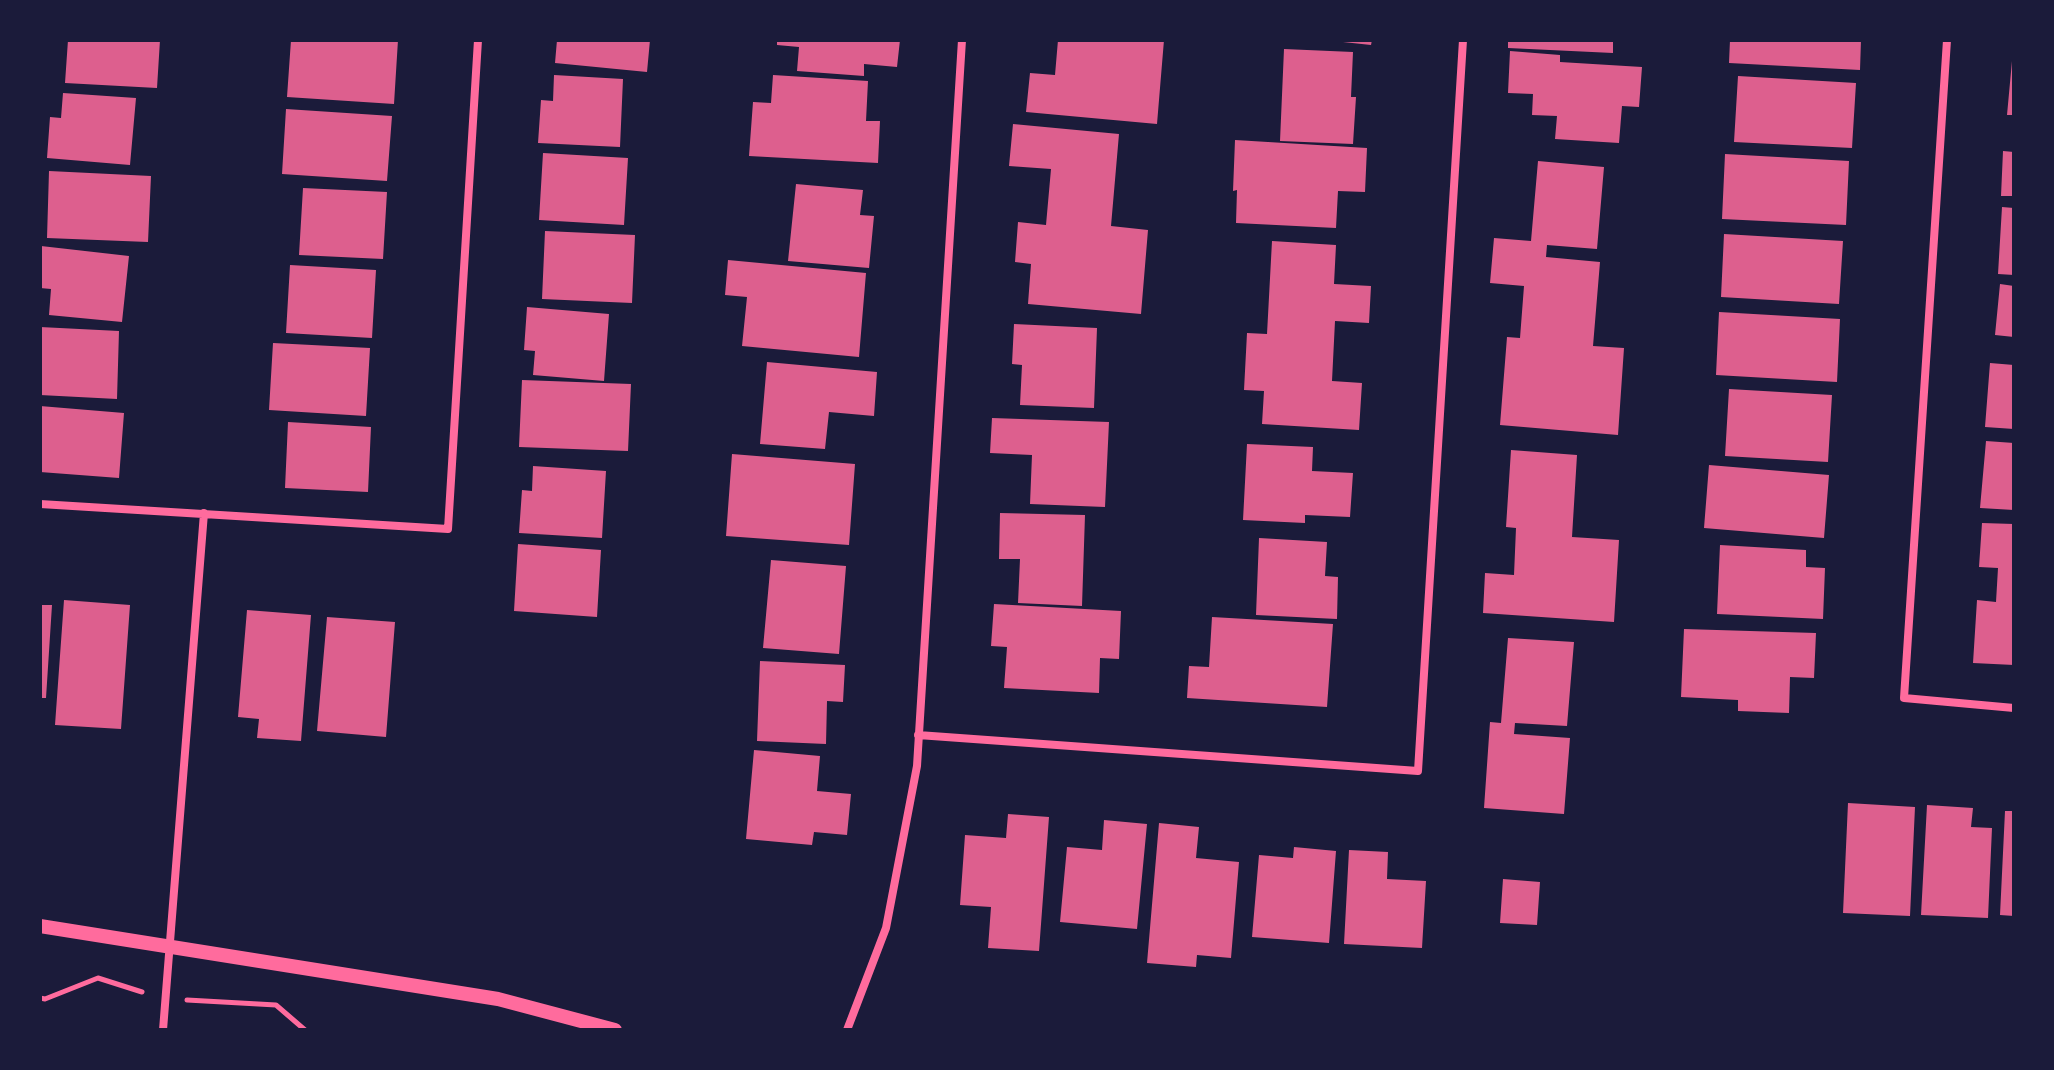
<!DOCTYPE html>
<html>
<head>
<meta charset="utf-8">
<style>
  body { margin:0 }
  #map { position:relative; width:2054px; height:1070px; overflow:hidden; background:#1b1b3a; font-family:"Golos Text",sans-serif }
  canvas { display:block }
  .frame { position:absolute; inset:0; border:42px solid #1b1b3a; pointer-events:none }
</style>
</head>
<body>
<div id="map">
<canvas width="2054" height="1070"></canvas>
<div class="frame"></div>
</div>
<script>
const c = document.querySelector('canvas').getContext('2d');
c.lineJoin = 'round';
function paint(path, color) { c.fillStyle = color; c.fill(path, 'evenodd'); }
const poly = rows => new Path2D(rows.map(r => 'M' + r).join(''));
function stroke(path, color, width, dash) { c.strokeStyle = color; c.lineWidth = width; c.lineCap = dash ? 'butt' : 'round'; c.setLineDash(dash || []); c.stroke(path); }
paint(poly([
  [68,40,160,40,157,88,65,83],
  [291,40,398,40,394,104,287,97],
  [557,40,650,40,647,72,555,63],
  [777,40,900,40,897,67,864,64,864,76,797,71,799,47,777,45],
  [1058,40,1164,40,1157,124,1026,112,1030,73,1055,75],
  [1343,40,1372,40,1371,45,1343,42],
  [1508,40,1613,40,1613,53,1508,48],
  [1730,40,1861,40,1860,70,1729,63],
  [1284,49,1353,52,1351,97,1356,97,1353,144,1280,141],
  [1510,51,1560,55,1560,62,1642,67,1639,107,1622,106,1619,143,1555,139,1557,116,1532,115,1533,94,1508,93],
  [2012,61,2014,61,2014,115,2007,115],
  [554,75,623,79,620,147,538,143,541,100,553,101],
  [773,75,868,81,866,121,880,121,878,163,749,156,753,102,771,103],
  [1738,76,1856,83,1852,148,1734,142],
  [63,93,136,98,130,165,47,158,50,117,61,118],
  [286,109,392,116,387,181,282,174],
  [1013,124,1119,134,1111,226,1148,230,1141,314,1028,304,1031,264,1015,262,1018,222,1046,225,1051,169,1009,166],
  [1235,140,1367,148,1365,192,1338,191,1336,228,1236,223,1237,190,1233,191],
  [2003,151,2014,152,2014,196,2001,196],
  [543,153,628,158,624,225,539,220],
  [1725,154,1849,161,1846,225,1722,219],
  [1538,161,1604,167,1597,249,1547,245,1546,257,1600,262,1593,346,1624,348,1618,435,1500,425,1507,337,1520,338,1524,286,1490,283,1494,238,1531,241],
  [49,171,151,176,148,242,47,238],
  [796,184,863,190,860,215,874,216,869,268,788,261],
  [303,188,387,192,383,259,299,255],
  [2002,207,2014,208,2014,275,1998,274],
  [545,231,635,235,632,303,542,299],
  [1724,234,1843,241,1839,304,1721,297],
  [1272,241,1336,245,1334,284,1371,286,1369,323,1335,321,1332,381,1362,383,1359,430,1262,424,1264,391,1244,390,1247,333,1267,334],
  [41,246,129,256,122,322,49,315,51,289,40,288],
  [728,260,866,273,859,357,742,346,747,297,725,295],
  [290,265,376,270,372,338,286,333],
  [2000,284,2014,286,2014,337,1995,335],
  [527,307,609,314,604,381,533,375,535,351,524,350],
  [1719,312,1840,319,1837,382,1716,375],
  [1014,324,1097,328,1094,408,1020,405,1022,365,1012,364],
  [40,327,119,331,117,399,40,395],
  [273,343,370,348,366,416,269,410],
  [767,362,877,372,874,416,829,412,825,449,760,444],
  [1990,363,2014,365,2014,429,1985,427],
  [522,380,631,384,628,451,519,447],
  [1729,389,1832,395,1828,462,1725,456],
  [40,406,124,413,119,478,40,472],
  [992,418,1109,422,1105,507,1030,504,1032,455,990,453],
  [288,422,371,427,368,492,285,488],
  [1986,441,2014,443,2014,510,1980,508],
  [1247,444,1313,447,1312,471,1353,473,1350,517,1305,515,1305,523,1243,520],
  [1511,450,1577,455,1572,537,1619,540,1614,622,1483,613,1485,573,1514,575,1516,528,1506,527],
  [732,454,855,464,849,545,726,536],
  [1709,465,1829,475,1824,538,1704,528],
  [533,466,606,471,602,538,519,533,522,490,532,491],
  [1000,513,1085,515,1082,606,1018,603,1020,559,999,559],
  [1982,523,2014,524,2014,665,1973,663,1977,600,1996,602,1998,568,1979,567],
  [1259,538,1327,542,1325,576,1338,577,1337,619,1256,615],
  [518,544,601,550,597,617,514,611],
  [1720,545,1806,550,1806,567,1825,568,1823,619,1717,614],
  [771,560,846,566,839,654,763,648],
  [64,600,130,605,121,729,55,725],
  [994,604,1121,611,1119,659,1100,658,1099,693,1004,688,1007,647,991,646],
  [40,605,52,605,46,698,40,698],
  [247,610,311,615,301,741,257,738,259,719,238,717],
  [327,617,395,622,386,737,317,731],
  [1212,617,1333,624,1327,707,1187,698,1189,666,1209,667],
  [1684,629,1816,633,1814,678,1790,677,1789,713,1738,711,1738,700,1681,697],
  [1508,638,1574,642,1567,726,1515,723,1514,734,1570,738,1564,814,1484,808,1490,722,1501,723],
  [760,661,845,665,843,702,827,701,826,744,757,741],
  [754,750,820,756,817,791,851,794,847,835,814,832,812,845,746,839],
  [1848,803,1915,807,1910,916,1843,913],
  [1927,805,1973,808,1971,827,1992,828,1988,918,1921,915],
  [2005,811,2014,811,2014,916,2000,915],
  [1008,814,1049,817,1039,951,988,948,991,907,960,905,965,835,1006,838],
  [1104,820,1147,824,1137,929,1060,922,1067,847,1102,850],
  [1159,823,1199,827,1196,858,1239,862,1231,958,1197,955,1196,967,1147,963],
  [1294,847,1336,851,1329,943,1252,937,1259,855,1293,858],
  [1349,850,1388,852,1387,879,1426,881,1422,948,1344,944],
  [1503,879,1540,882,1537,925,1500,923]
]), '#dd5f8e');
stroke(poly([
  [40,998,45,999,98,978,142,992],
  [187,1000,276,1005,305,1030]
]), '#ff6b9d', 5);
stroke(poly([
  [1947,40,1904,698,2014,708],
  [40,504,448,529,478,40],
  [918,735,1418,771,1463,40],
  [163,1030,204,513],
  [847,1030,886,928,917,766,962,40]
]), '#ff6b9d', 8);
stroke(poly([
  [40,926,498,999,615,1030]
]), '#ff6b9d', 14);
</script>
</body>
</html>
